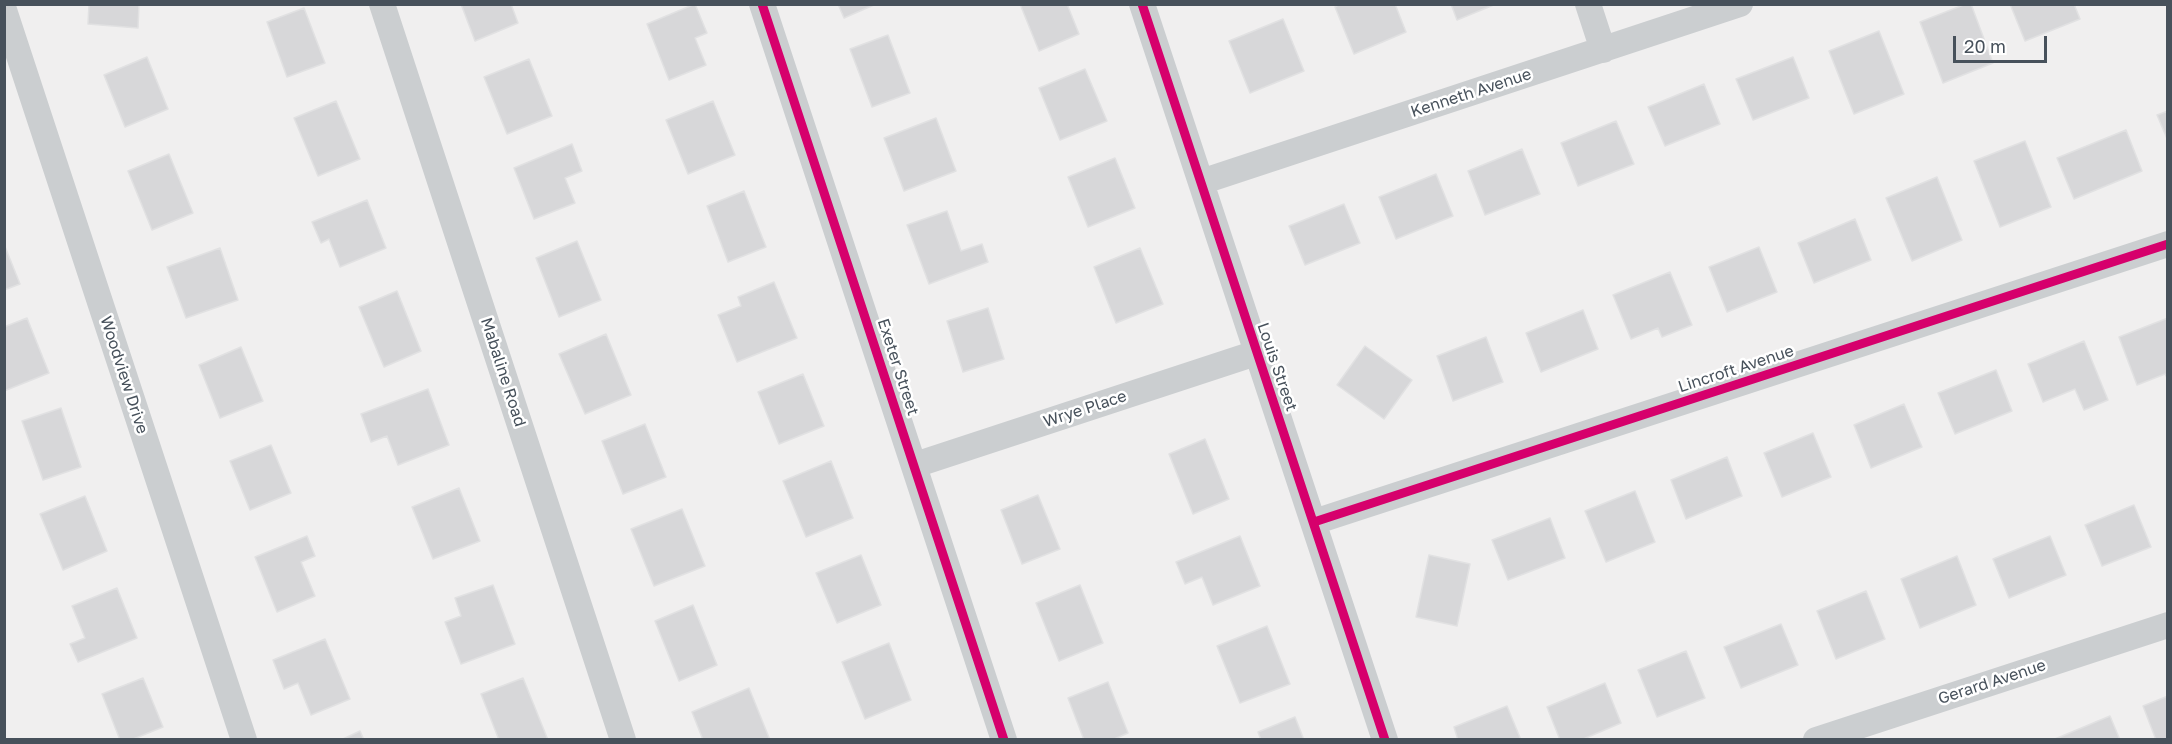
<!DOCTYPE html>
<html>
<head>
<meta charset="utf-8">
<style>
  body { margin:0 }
  #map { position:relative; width:2172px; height:744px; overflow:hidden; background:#f0efef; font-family:"Golos Text",sans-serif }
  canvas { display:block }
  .frame { position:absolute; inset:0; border:6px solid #47515b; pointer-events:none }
  .scale { position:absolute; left:1953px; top:36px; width:94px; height:27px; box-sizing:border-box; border:3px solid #47515b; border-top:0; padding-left:8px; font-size:18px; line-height:21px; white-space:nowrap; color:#47515b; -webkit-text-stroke:4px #fff; paint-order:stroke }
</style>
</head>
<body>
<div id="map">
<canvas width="2172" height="744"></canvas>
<div class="frame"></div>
<div class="scale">20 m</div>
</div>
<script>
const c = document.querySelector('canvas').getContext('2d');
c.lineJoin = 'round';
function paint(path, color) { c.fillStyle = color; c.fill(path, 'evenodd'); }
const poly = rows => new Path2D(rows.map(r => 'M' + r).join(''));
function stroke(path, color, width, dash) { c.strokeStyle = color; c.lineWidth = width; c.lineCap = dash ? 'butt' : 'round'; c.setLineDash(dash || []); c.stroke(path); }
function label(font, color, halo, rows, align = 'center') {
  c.font = font + ' "Golos Text",sans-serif'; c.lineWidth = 5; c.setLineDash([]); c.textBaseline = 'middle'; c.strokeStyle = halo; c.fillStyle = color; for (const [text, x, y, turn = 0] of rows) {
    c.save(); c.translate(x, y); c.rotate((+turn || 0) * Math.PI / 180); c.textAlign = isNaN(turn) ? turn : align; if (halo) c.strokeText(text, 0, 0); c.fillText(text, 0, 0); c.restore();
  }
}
const building = poly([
  [89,4,139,4,138,28,88,24,89,4],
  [461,4,511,4,518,23,475,41,461,4],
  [695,4,707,33,695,38,706,65,669,80,647,24,695,4],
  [838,4,876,4,844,18,838,4],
  [1020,4,1067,4,1079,34,1039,51,1020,4],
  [1340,4,1395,4,1406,32,1354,54,1335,7,1340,4],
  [1451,4,1496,4,1457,20,1451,4],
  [1966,4,1971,4,1993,63,1943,83,1920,22,1966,4],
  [2010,4,2074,4,2080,19,2025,41,2010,4],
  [304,8,325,63,287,77,267,22,304,8],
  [1283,19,1304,71,1250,93,1229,41,1283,19],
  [1879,31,1904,94,1854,114,1829,51,1879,31],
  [888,35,910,93,872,107,850,49,888,35],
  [147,57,168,109,125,127,104,75,147,57],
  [1793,57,1809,98,1753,120,1736,79,1793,57],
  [529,59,552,116,507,134,484,77,529,59],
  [1085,69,1107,121,1060,140,1039,88,1085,69],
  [1704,84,1720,124,1665,146,1648,107,1704,84],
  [336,101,360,159,318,176,294,118,336,101],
  [713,101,735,155,688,174,666,120,713,101],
  [2168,111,2168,141,2157,115,2168,111],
  [936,118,956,171,904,191,884,138,936,118],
  [1616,121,1634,164,1578,186,1561,143,1616,121],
  [2126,130,2142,171,2074,199,2057,158,2126,130],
  [2025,141,2051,207,2000,227,1974,161,2025,141],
  [572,144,582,171,565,178,575,203,534,219,514,168,572,144],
  [1522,149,1540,194,1485,215,1468,171,1522,149],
  [169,154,193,213,152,230,128,171,169,154],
  [1115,158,1135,208,1088,227,1068,177,1115,158],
  [1436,174,1453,216,1396,239,1379,197,1436,174],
  [1937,177,1962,240,1912,261,1886,198,1937,177],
  [744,191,766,247,728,262,707,206,744,191],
  [367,200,386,248,340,267,329,239,321,243,312,222,367,200],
  [1344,204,1360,243,1305,265,1289,226,1344,204],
  [947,211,961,251,982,244,988,262,929,284,907,225,947,211],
  [1855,219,1871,260,1814,283,1798,243,1855,219],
  [577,241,601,300,559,317,536,258,577,241],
  [4,244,20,284,4,290,4,244],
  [1759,247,1777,292,1727,312,1709,267,1759,247],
  [220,248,238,300,186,318,167,267,220,248],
  [1140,248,1163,304,1116,323,1094,267,1140,248],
  [1670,272,1692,325,1662,337,1658,328,1631,339,1613,295,1670,272],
  [774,282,797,338,737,362,718,315,741,306,738,297,774,282],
  [397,291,421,351,384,367,359,307,397,291],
  [988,308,1004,359,963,372,947,321,988,308],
  [1583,310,1598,349,1541,372,1526,333,1583,310],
  [27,318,49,373,4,391,4,327,27,318],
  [2168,318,2168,380,2165,374,2137,385,2119,337,2168,318],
  [606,334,631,395,585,414,559,354,606,334],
  [1486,337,1503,382,1453,401,1437,356,1486,337],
  [2084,341,2108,400,2084,410,2075,389,2043,402,2028,364,2084,341],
  [1365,346,1412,380,1384,419,1337,385,1365,346],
  [241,347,263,401,220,418,199,365,241,347],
  [1996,370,2012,411,1955,434,1938,393,1996,370],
  [803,374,824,426,779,444,758,392,803,374],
  [428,389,449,445,398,465,387,436,371,442,361,414,428,389],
  [1904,404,1922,447,1871,468,1854,425,1904,404],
  [61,408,81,467,43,480,22,421,61,408],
  [645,424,666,477,623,494,602,441,645,424],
  [1813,433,1831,477,1782,497,1764,453,1813,433],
  [1205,439,1229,499,1193,514,1169,454,1205,439],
  [271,445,291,493,250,510,230,461,271,445],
  [1727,457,1742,496,1686,519,1671,480,1727,457],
  [831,461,853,518,806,537,783,481,831,461],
  [459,488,480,541,433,559,412,507,459,488],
  [1635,491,1655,542,1606,562,1585,511,1635,491],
  [1038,495,1060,549,1022,564,1001,510,1038,495],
  [85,496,107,551,63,570,40,514,85,496],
  [2134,505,2151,547,2102,566,2085,525,2134,505],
  [682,509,705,566,654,586,631,529,682,509],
  [1550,518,1565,558,1508,580,1492,540,1550,518],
  [307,536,315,556,301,562,315,596,277,612,255,557,307,536],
  [1240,536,1260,586,1213,605,1202,577,1185,584,1176,562,1240,536],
  [2050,536,2066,575,2009,598,1993,559,2050,536],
  [861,555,881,605,837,623,816,573,861,555],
  [1429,555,1470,564,1457,626,1416,617,1429,555],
  [1957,556,1976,605,1920,628,1901,579,1957,556],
  [493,585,515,644,461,664,445,622,461,616,455,598,493,585],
  [1080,585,1103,643,1059,661,1036,603,1080,585],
  [117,588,137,638,78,662,70,644,85,638,72,606,117,588],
  [1866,591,1885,639,1836,659,1817,611,1866,591],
  [693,605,717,665,679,681,655,621,693,605],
  [1781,624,1798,665,1741,688,1724,647,1781,624],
  [1267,626,1290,684,1240,703,1217,646,1267,626],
  [325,639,350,699,311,715,298,683,284,689,273,660,325,639],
  [889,643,911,700,865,719,842,662,889,643],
  [1686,651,1705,698,1657,717,1638,670,1686,651],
  [143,678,163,727,131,740,120,740,102,694,143,678],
  [523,678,548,740,499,740,481,694,523,678],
  [1108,682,1128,733,1112,740,1084,740,1068,698,1108,682],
  [1605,683,1621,723,1581,740,1560,740,1547,707,1605,683],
  [749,688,770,740,703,740,692,712,749,688],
  [2168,696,2168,740,2156,740,2143,706,2168,696],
  [1507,706,1521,740,1458,740,1454,727,1507,706],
  [2110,716,2120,740,2055,740,2055,739,2110,716],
  [1295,717,1304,740,1261,740,1258,732,1295,717],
  [360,731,364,740,341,740,360,731]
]);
paint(building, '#d7d7d9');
stroke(building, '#e1e1e2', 1.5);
stroke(poly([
  [382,4,623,740],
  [762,4,1004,740],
  [1142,4,1385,740],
  [1588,4,1603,50],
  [4,10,244,740],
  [1201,182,1740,4],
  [915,465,1256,353],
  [1314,522,2168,244],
  [1816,740,2168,625]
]), '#cbced0', 26);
stroke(poly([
  [762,4,1004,740],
  [1142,4,1385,740],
  [1314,522,2168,244]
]), '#d6006c', 9);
label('16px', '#47515b', '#fff', [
  ["Kenneth Avenue",1471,93,-18],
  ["Exeter Street",898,367,72],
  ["Louis Street",1277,367,71],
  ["Lincroft Avenue",1736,369,-18],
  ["Mabaline Road",503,372,72],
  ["Woodview Drive",124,375,72],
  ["Wrye Place",1085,409,-18],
  ["Gerard Avenue",1992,682,-18]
]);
</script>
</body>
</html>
